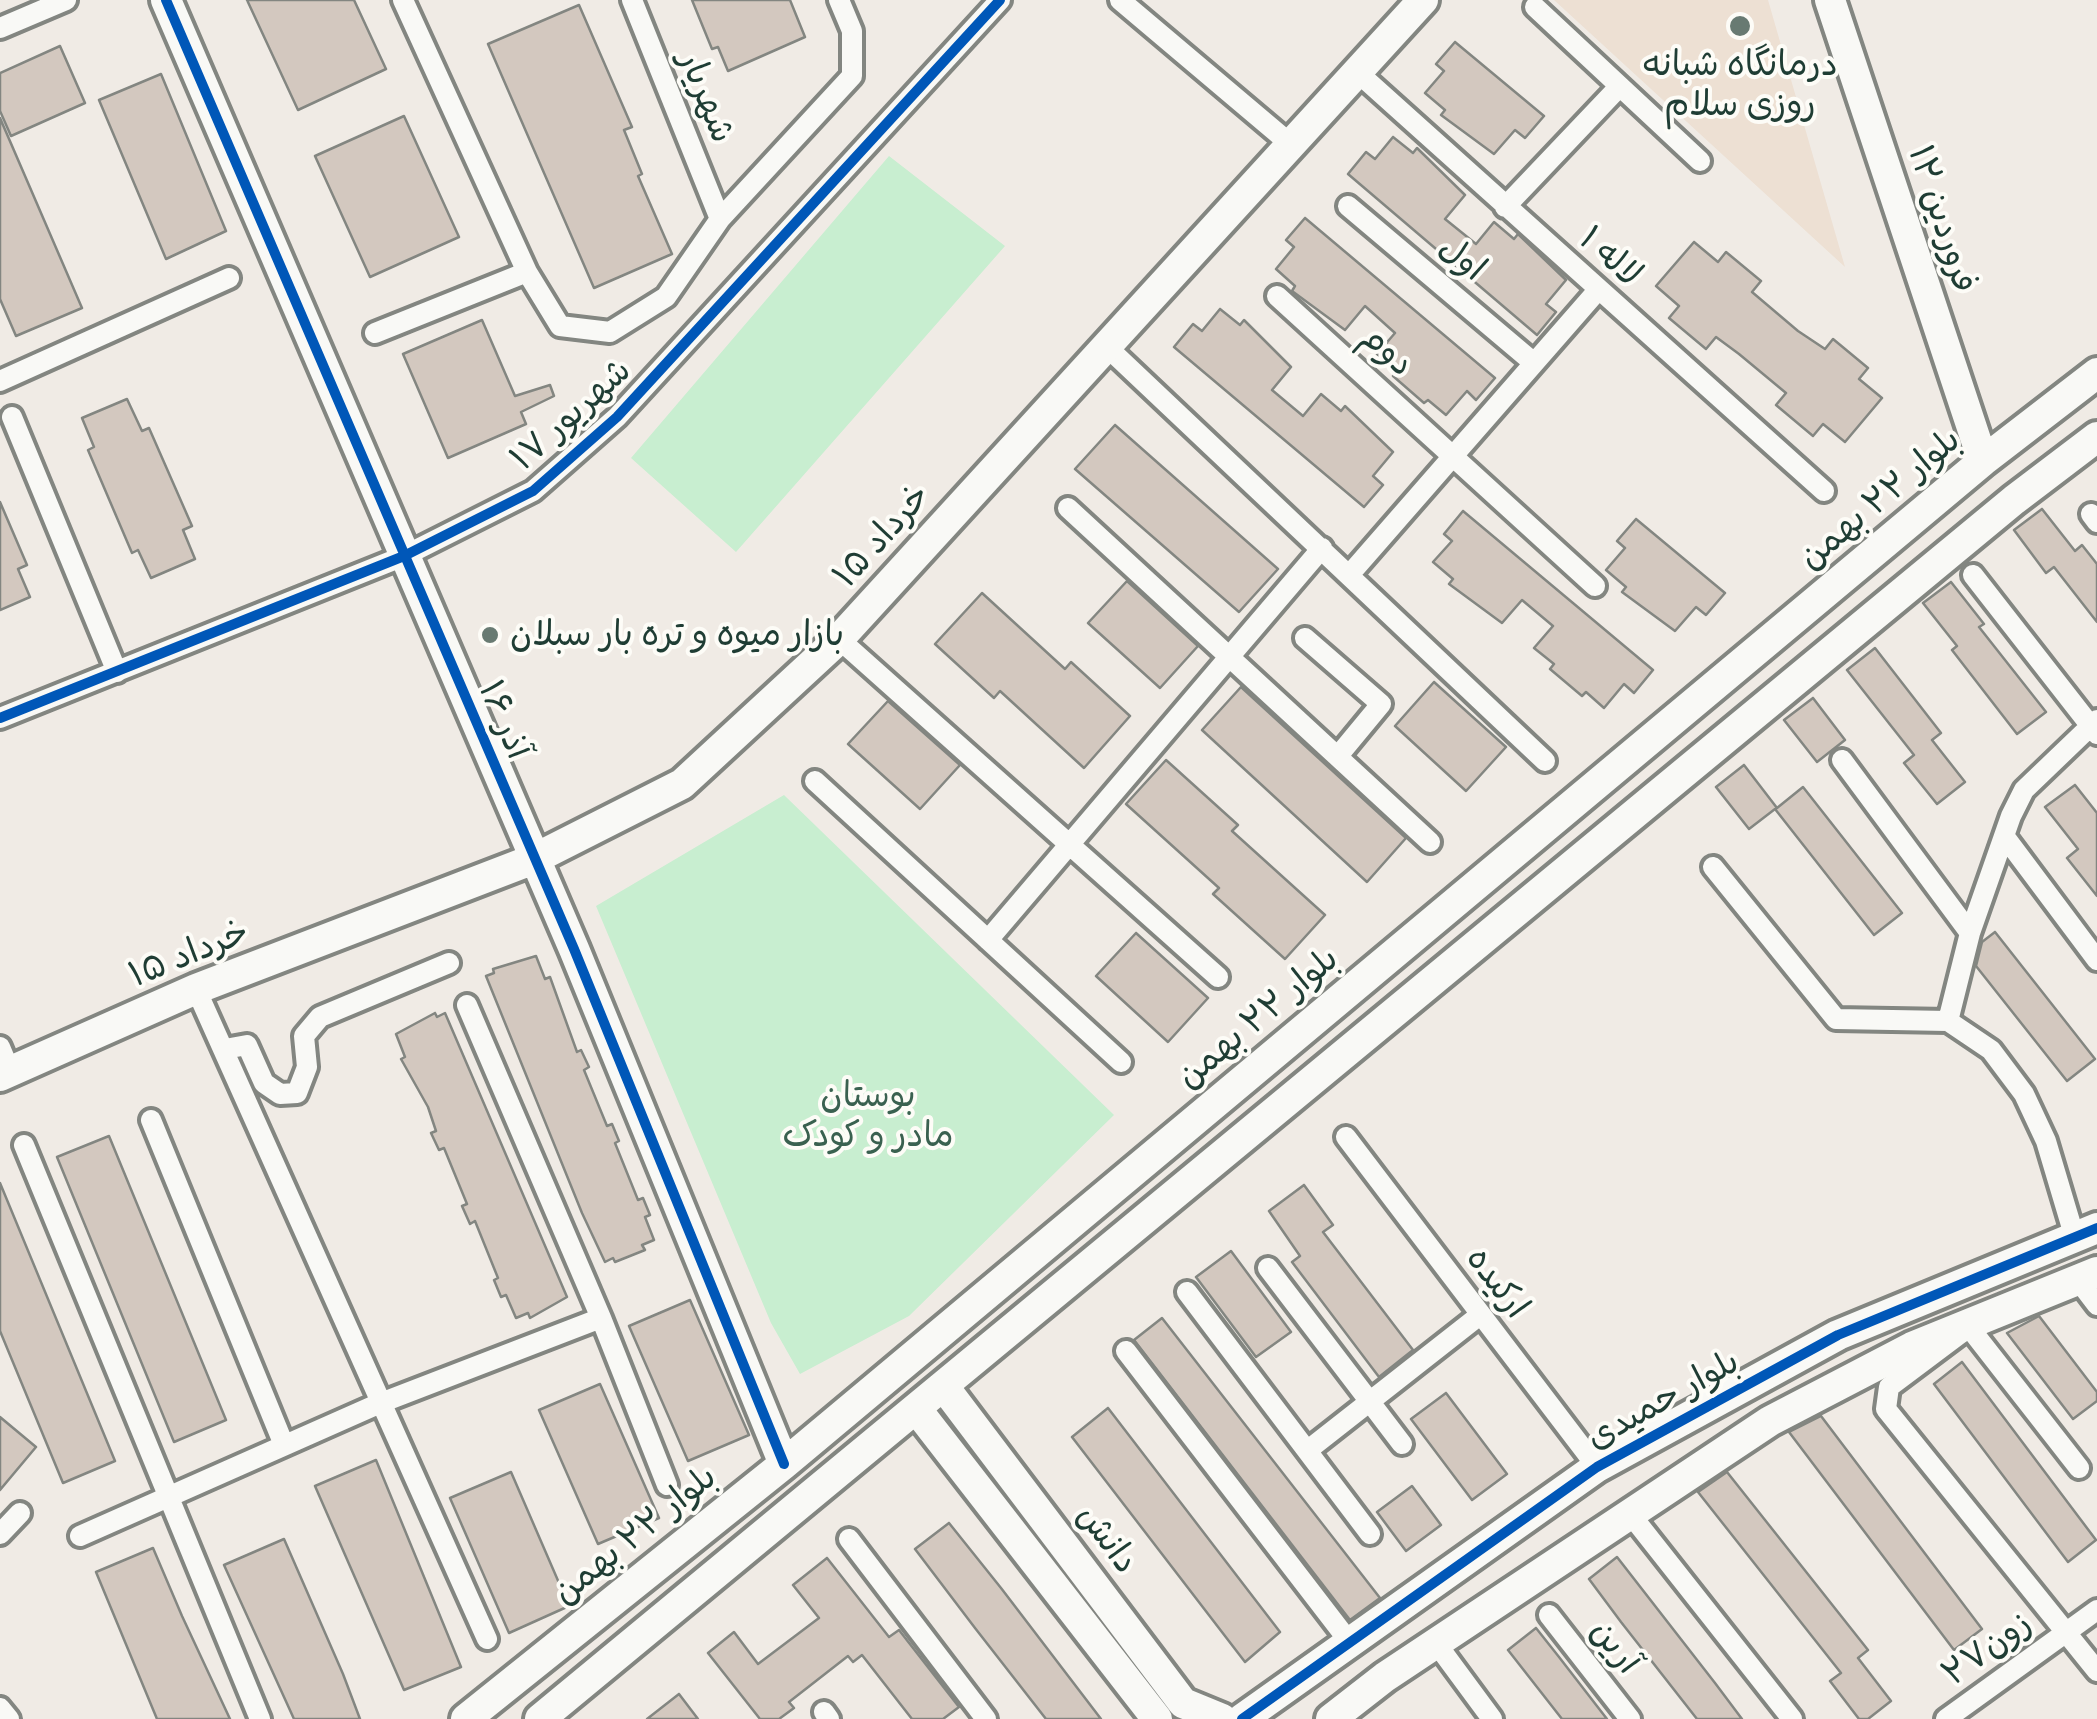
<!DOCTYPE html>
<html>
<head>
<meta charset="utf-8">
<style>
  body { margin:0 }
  canvas { display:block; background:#f0ebe5 }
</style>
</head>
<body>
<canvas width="2097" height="1719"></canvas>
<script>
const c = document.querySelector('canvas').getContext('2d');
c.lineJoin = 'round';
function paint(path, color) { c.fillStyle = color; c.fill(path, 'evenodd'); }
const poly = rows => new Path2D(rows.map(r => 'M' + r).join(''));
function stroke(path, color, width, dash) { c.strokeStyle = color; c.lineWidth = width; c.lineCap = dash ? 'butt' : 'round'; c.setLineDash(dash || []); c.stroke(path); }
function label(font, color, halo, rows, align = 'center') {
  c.font = font + ' Delius,"Playpen Sans Arabic",sans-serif'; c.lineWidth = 8; c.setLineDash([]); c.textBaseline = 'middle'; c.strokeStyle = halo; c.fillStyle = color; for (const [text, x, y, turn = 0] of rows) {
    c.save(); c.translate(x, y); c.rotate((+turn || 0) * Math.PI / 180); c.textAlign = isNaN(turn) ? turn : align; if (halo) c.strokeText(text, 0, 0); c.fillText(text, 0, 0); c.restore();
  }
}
paint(poly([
  [1554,0,1768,0,1845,267]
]), '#ede0d3');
paint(poly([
  [889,156,1005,246,736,552,631,458],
  [784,795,1114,1115,909,1316,800,1374,771,1323,596,906]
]), '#c8eed0');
const building = poly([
  [247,0,354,0,386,69,298,110,247,0],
  [692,0,790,0,805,37,728,71,718,47,712,49,692,0],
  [579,5,632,127,624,130,642,174,638,176,672,254,594,288,488,44,579,5],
  [1455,42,1544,116,1525,138,1515,130,1494,154,1441,115,1445,110,1425,93,1444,71,1436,64,1455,42],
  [60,46,85,103,11,136,0,111,0,73,60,46],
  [161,74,226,231,166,259,99,100,161,74],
  [404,116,459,237,370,277,315,156,404,116],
  [0,118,82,308,16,336,0,299,0,118],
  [1393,137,1413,153,1417,148,1465,195,1445,219,1476,244,1494,222,1514,239,1518,234,1566,280,1546,304,1556,312,1537,335,1348,174,1366,152,1375,159,1393,137],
  [1305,218,1495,378,1476,400,1467,391,1446,415,1428,400,1424,403,1393,376,1396,371,1377,354,1395,333,1365,306,1345,330,1292,291,1295,286,1276,269,1294,247,1286,240,1305,218],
  [1694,242,1718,262,1726,252,1761,281,1752,292,1798,331,1825,349,1833,339,1868,368,1859,379,1882,398,1845,442,1823,424,1813,436,1776,405,1786,393,1739,354,1716,337,1706,349,1669,318,1679,306,1656,286,1694,242],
  [1220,309,1240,325,1244,320,1291,367,1272,390,1303,416,1321,394,1341,411,1345,406,1393,452,1373,476,1383,485,1364,507,1174,347,1193,324,1202,331,1220,309],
  [482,320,515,396,550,385,554,396,521,412,526,424,448,458,403,354,482,320],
  [127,399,142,431,149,428,192,526,183,530,195,559,151,578,138,550,132,553,88,450,94,447,82,418,127,399],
  [1115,425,1278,569,1239,612,1075,469,1115,425],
  [0,502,27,565,18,569,30,597,0,610,0,502],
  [2042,509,2075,551,2082,545,2097,564,2097,622,2054,567,2046,573,2014,530,2042,509],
  [1463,511,1653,670,1634,693,1624,684,1604,708,1586,692,1582,696,1550,669,1554,664,1534,648,1553,626,1522,600,1502,623,1449,584,1453,579,1433,562,1452,541,1444,534,1463,511],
  [1636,519,1725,593,1706,615,1696,607,1675,631,1622,592,1626,587,1606,570,1625,548,1617,541,1636,519],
  [1127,581,1198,646,1160,688,1088,623,1127,581],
  [1951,582,1984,624,1979,627,2046,712,2017,734,1952,650,1957,646,1923,603,1951,582],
  [982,593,1065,669,1071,662,1130,716,1084,768,1000,691,994,698,935,644,982,593],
  [1875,648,1941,733,1932,740,1965,782,1937,804,1904,763,1914,755,1847,670,1875,648],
  [1434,682,1506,747,1466,791,1395,726,1434,682],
  [1241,687,1406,838,1367,882,1202,730,1241,687],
  [1813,698,1845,740,1817,762,1784,720,1813,698],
  [888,701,960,765,920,809,848,744,888,701],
  [1166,760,1238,825,1232,831,1325,915,1285,959,1213,894,1219,888,1126,804,1166,760],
  [1744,765,1777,808,1803,787,1902,913,1874,935,1775,809,1749,829,1716,787,1744,765],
  [2075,785,2097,813,2097,896,2067,858,2078,849,2045,807,2075,785],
  [1995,932,2095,1059,2067,1081,1976,966,1982,942,1995,932],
  [1136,933,1208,998,1168,1042,1096,976,1136,933],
  [536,956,545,979,550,977,577,1052,581,1050,589,1067,584,1070,607,1126,612,1124,619,1141,615,1143,638,1200,643,1198,650,1215,645,1217,654,1240,642,1245,645,1250,615,1262,613,1258,605,1262,582,1213,486,976,494,973,493,969,536,956],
  [435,1013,437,1017,445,1013,567,1297,530,1318,528,1313,516,1318,506,1295,501,1297,494,1280,498,1278,475,1221,470,1224,462,1206,467,1204,444,1148,439,1150,431,1133,436,1131,428,1107,401,1059,405,1057,396,1034,435,1013],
  [109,1136,226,1420,174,1442,57,1157,109,1136],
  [0,1183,115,1461,63,1483,0,1331,0,1183],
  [1304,1185,1333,1225,1323,1232,1413,1350,1379,1377,1292,1262,1300,1256,1269,1211,1304,1185],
  [1231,1251,1291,1332,1256,1357,1196,1277,1231,1251],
  [690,1300,749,1435,688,1461,629,1326,690,1300],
  [2039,1316,2097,1392,2097,1401,2073,1419,2007,1333,2039,1316],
  [1162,1318,1380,1598,1350,1620,1134,1340,1162,1318],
  [1962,1362,2096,1540,2068,1562,1934,1384,1962,1362],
  [600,1384,659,1518,598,1544,539,1410,600,1384],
  [1446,1393,1507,1474,1472,1500,1411,1419,1446,1393],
  [1108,1408,1280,1632,1245,1662,1072,1437,1108,1408],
  [1821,1416,1982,1629,1954,1650,1789,1432,1821,1416],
  [0,1417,36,1447,0,1490,0,1417],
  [376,1460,461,1667,404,1690,315,1486,376,1460],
  [511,1472,569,1606,509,1633,450,1498,511,1472],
  [1727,1472,1868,1650,1858,1658,1891,1701,1868,1719,1859,1719,1830,1681,1841,1673,1698,1492,1727,1472],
  [1412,1486,1441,1525,1406,1551,1377,1512,1412,1486],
  [949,1523,1001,1588,1101,1719,1046,1719,975,1628,915,1549,949,1523],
  [284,1539,343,1674,360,1719,294,1719,224,1565,284,1539],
  [153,1548,182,1616,230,1719,157,1719,96,1572,153,1548],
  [1617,1557,1715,1683,1742,1719,1697,1719,1621,1622,1589,1579,1617,1557],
  [827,1558,889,1637,899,1630,959,1707,943,1719,912,1719,862,1655,853,1662,848,1656,789,1702,794,1708,779,1719,760,1719,708,1653,734,1632,758,1664,819,1618,793,1585,827,1558],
  [1536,1628,1559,1657,1607,1719,1562,1719,1508,1650,1536,1628],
  [679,1694,698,1719,647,1719,679,1694]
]);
paint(building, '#d3c8bf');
stroke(building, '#838681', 2.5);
const street = poly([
  [403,0,527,272,560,326,610,332,666,297,720,219,852,76,852,31,839,0],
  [632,0,720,219],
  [1120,0,1288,142],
  [1535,7,1700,161],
  [0,28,66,0],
  [1355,70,1824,491],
  [1348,206,1534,363],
  [1505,207,1619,87],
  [1277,296,1595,586],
  [375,333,527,272],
  [1106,346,1545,761],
  [0,381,229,278],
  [12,417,117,672],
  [1068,508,1430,842],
  [2091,514,2097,522],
  [1350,574,1598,290],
  [1973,575,2097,734],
  [1305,638,1381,704,1338,756],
  [839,639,1218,977],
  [0,718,404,556,533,491,617,417,1000,0],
  [1842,760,1970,933],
  [815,781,1121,1062],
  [2005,837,2097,960],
  [1713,867,1836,1019,1948,1021,1991,1050,2024,1094,2046,1141,2074,1235],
  [988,940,1322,548],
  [196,989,487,1639],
  [467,1005,601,1318,667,1485],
  [1948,1021,1970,933,2011,816,2024,790,2097,720],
  [0,1047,10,1071],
  [225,1049,247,1045,264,1083,280,1094,297,1093,307,1067,304,1036,320,1017,449,963],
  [151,1120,284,1445],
  [1346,1137,1597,1467],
  [24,1145,260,1719],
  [1268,1268,1402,1444],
  [2078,1280,2097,1305],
  [1187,1292,1370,1534],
  [1126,1351,1351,1644],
  [1308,1450,1480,1315],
  [2079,1468,1969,1327,1889,1387,1886,1409,2097,1671],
  [1631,1515,1792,1719],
  [0,1534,20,1513],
  [80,1536,378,1404,601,1318],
  [849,1539,986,1719],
  [1549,1615,1630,1719],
  [1436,1643,1492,1719],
  [0,1708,9,1719],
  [824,1712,829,1719],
  [1946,1719,2097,1610]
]);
const secondary = poly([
  [166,0,574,949,784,1464],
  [1830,0,1983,461],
  [0,1076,196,989,534,859,682,784,839,639,1423,0],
  [945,1388,1183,1703,1222,1719],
  [918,1411,1157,1719],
  [466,1719,784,1464,1983,461,2097,373],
  [540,1719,2014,500,2097,437],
  [1242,1719,1597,1467,1838,1335,2097,1228],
  [1331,1719,1385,1677,1770,1421,1912,1347,2097,1272]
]);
stroke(street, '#838681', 28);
stroke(secondary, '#838681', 38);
stroke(street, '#f9f9f6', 20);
stroke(secondary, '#f9f9f6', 30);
stroke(poly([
  [166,0,574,949,784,1464],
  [0,718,404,556,533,491,617,417,1000,0],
  [1242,1719,1597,1467,1838,1335,2097,1228]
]), '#0057b8', 10);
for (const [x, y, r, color] of [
  [1740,26,12,"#687a72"],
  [490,635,10,"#687a72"]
]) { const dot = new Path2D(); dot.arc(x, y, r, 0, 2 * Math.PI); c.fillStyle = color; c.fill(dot); stroke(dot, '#fdfcf7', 4); }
label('35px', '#1f3d34', '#fdfcf7', [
  ["درمانگاه شبانه",1740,65],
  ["روزی سلام",1740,105],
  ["بازار میوه و تره بار سبلان",510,635,"left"]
]);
label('35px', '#1f3d34', '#fdfcf7', [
  ["شهریار",706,97,68],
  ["۱۲ فروردین",1942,219,72],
  ["لاله ۱",1610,257,42],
  ["اول",1462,259,40],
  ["دوم",1387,351,42],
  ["۱۷ شهریور",571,415,-42],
  ["بلوار ۲۲ بهمن",1880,499,-40],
  ["۱۵ خرداد",882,536,-48],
  ["۱۶ آذر",504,720,67],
  ["۱۵ خرداد",189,954,-22],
  ["بلوار ۲۲ بهمن",1258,1018,-40],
  ["ارکیده",1497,1283,53],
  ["بلوار حمیدی",1663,1400,-29],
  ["بلوار ۲۲ بهمن",635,1535,-39],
  ["دانش",1107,1539,53],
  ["آرین",1615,1647,52],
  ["زون۲۷",1987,1649,-36]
]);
label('35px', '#3a6150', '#fdfcf7', [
  ["بوستان",868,1096],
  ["مادر و کودک",868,1136]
]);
</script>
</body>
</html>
